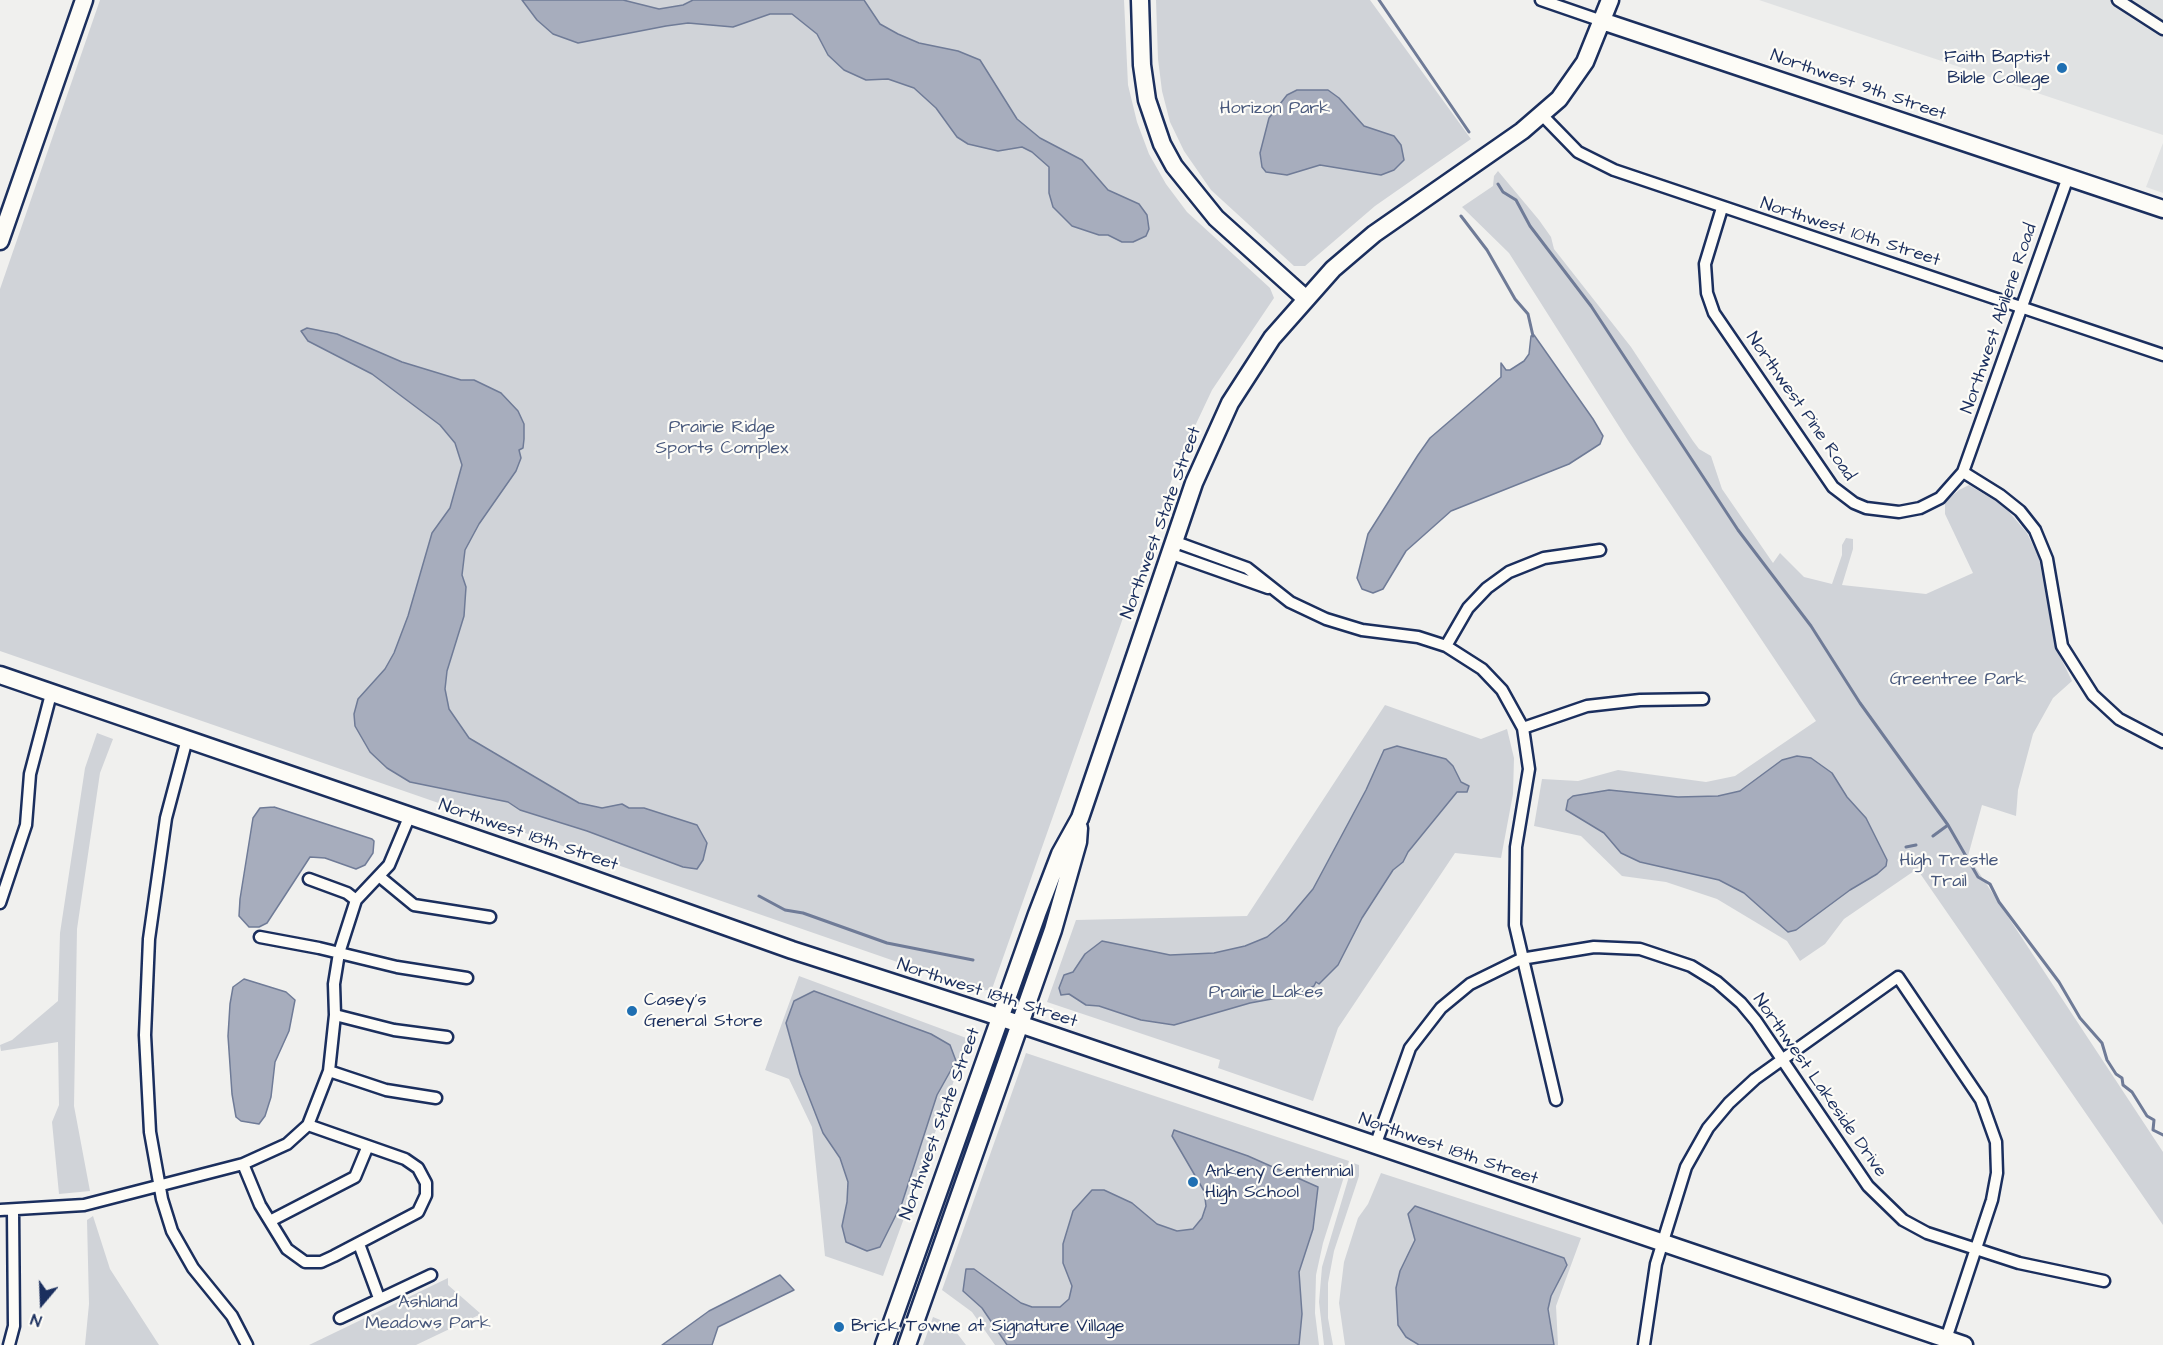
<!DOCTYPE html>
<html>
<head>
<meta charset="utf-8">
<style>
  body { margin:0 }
  #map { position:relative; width:2163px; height:1345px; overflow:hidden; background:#f0f0ee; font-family:"Architects Daughter",sans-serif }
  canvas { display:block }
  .north { position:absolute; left:12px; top:1273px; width:60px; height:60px; -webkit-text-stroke:4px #fdfcf7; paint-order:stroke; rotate:199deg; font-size:16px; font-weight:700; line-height:24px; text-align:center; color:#1b2f5e }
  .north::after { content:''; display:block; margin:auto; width:21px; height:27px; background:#1b2f5e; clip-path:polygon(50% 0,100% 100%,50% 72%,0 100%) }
</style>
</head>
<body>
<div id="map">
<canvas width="2163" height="1345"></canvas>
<div class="north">N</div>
</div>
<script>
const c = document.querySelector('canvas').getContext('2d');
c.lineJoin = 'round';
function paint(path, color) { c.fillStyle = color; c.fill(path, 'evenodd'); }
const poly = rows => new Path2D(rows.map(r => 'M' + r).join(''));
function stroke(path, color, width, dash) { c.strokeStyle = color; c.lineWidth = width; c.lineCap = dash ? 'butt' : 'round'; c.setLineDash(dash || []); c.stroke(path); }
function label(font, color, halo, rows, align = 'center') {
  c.font = font + ' "Architects Daughter",sans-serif'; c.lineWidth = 4.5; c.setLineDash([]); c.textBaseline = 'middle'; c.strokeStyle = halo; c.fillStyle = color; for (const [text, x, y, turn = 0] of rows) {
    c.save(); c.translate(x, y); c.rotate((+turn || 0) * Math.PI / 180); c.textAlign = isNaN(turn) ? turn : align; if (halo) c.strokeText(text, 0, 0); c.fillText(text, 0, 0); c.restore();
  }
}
paint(poly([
  [1759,0,2163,0,2163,135],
  [2163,143,2163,193,2146,187]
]), '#e0e2e3');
paint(poly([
  [100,0,1124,0,1128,85,1137,122,1149,154,1166,184,1187,212,1270,288,1274,298,1212,390,1178,462,992,989,981,991,0,651,0,289],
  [1156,0,1370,0,1471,139,1375,206,1305,266,1294,266,1211,190,1184,151,1170,122,1162,91,1158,59],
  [1498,171,1539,220,1551,237,1554,249,1631,347,1693,441,1699,449,1711,456,1722,489,1773,563,1780,553,1804,577,1832,584,1842,555,1842,545,1846,538,1853,539,1853,549,1842,585,1926,594,1973,573,1945,514,1945,502,1959,490,1969,485,2004,506,2027,533,2039,558,2055,646,2072,681,2053,698,2033,734,2018,790,2016,816,1982,805,1968,856,2163,1152,2163,1225,1917,869,1844,919,1825,944,1800,961,1787,941,1717,899,1666,882,1622,876,1581,836,1534,826,1542,779,1578,781,1618,770,1706,782,1735,776,1816,721,1629,442,1509,253,1462,207,1493,186,1494,176],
  [1385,705,1481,739,1507,729,1514,758,1513,794,1501,858,1455,853,1338,1028,1313,1101,1218,1068,1220,1060,1047,1002,1076,920,1247,916],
  [97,733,113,739,100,773,77,929,74,1106,90,1191,59,1194,52,1122,59,1105,58,1042,1,1051,0,1045,12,1040,58,1001,60,933,85,768],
  [799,976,969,1039,883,1276,825,1256,812,1127,789,1079,765,1070],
  [1026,1053,1349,1161,1323,1243,1316,1275,1315,1313,1319,1345,995,1345,972,1312,942,1290],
  [1353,1163,1359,1165,1359,1176,1334,1251,1328,1283,1328,1318,1333,1345,1324,1345,1319,1302,1322,1267],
  [1381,1173,1581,1238,1556,1306,1558,1345,1345,1345,1339,1303,1344,1262,1358,1218,1368,1204],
  [93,1216,110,1269,159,1345,85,1345,89,1304,87,1220],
  [448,1278,448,1285,481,1314,416,1345,309,1345],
  [933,1317,950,1324,966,1345,923,1345]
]), '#d0d3d8');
const water = poly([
  [522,0,623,0,659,9,683,5,693,0,864,0,880,24,898,34,919,43,958,51,980,60,1017,119,1040,138,1082,160,1108,190,1139,204,1147,215,1149,229,1146,236,1133,242,1122,242,1108,235,1099,235,1072,226,1053,207,1049,193,1049,167,1032,152,1022,147,998,151,968,144,957,137,936,108,914,88,888,79,866,80,844,70,828,55,817,34,792,14,770,14,733,27,688,23,666,26,578,43,553,34,537,20,522,0],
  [1297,90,1328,90,1339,98,1364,126,1394,136,1401,145,1404,160,1394,170,1381,175,1320,165,1287,175,1266,172,1262,167,1260,153,1269,118,1287,95,1297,90],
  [307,328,337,334,402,362,461,380,474,380,501,393,518,411,524,424,524,439,523,448,519,450,521,458,516,471,479,524,465,550,462,575,466,587,464,616,447,671,445,689,449,709,469,738,579,803,602,808,622,804,629,808,644,808,697,825,707,843,703,860,697,869,683,867,587,831,520,810,508,802,410,782,387,768,370,752,355,726,354,714,358,699,385,669,394,653,408,616,432,533,450,508,462,465,455,443,440,425,372,374,308,341,301,331,307,328],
  [1534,335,1593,419,1603,436,1600,444,1569,464,1451,511,1406,551,1383,589,1373,593,1362,589,1357,578,1368,534,1418,455,1430,438,1501,377,1501,363,1506,370,1510,370,1524,361,1529,354,1531,336,1534,335],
  [1397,746,1446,759,1453,766,1461,782,1469,786,1467,792,1457,792,1408,852,1403,862,1393,870,1362,918,1338,965,1319,984,1316,982,1314,986,1299,994,1250,1003,1174,1025,1141,1020,1099,1006,1086,1005,1069,994,1061,995,1059,988,1064,975,1073,972,1085,954,1102,941,1170,955,1214,953,1245,946,1267,937,1286,921,1313,889,1366,790,1384,750,1397,746],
  [1797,756,1811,758,1832,773,1847,797,1866,818,1887,860,1886,866,1877,874,1850,890,1796,930,1788,932,1744,893,1719,880,1640,862,1621,853,1604,833,1566,810,1568,800,1573,796,1609,790,1678,797,1718,796,1740,791,1782,760,1797,756],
  [274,807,372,839,374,841,373,853,365,865,356,869,325,858,310,857,267,923,259,927,249,927,239,916,240,899,253,818,260,808,274,807],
  [244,979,286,992,295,1000,289,1031,275,1062,271,1097,265,1116,259,1124,241,1121,236,1117,232,1094,228,1036,230,1004,233,987,244,979],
  [814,991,931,1034,950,1045,956,1061,937,1095,902,1203,880,1247,867,1251,846,1242,842,1226,847,1202,848,1182,840,1158,823,1133,800,1074,786,1023,794,1001,814,991],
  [1174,1130,1248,1156,1318,1187,1313,1229,1299,1272,1302,1314,1299,1345,1007,1345,982,1308,963,1291,966,1269,974,1269,1021,1303,1032,1307,1060,1307,1069,1299,1072,1286,1063,1263,1063,1244,1073,1211,1092,1190,1104,1190,1132,1203,1157,1224,1177,1231,1193,1229,1202,1218,1206,1206,1204,1191,1172,1136,1174,1130],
  [1415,1206,1564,1258,1567,1265,1551,1296,1548,1309,1554,1345,1419,1345,1406,1337,1398,1325,1396,1288,1400,1271,1415,1240,1408,1214,1415,1206],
  [780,1275,794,1290,718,1327,712,1345,662,1345,709,1311,780,1275]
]);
paint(water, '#a7adbd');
stroke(water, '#6f7b97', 1.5);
stroke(poly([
  [1379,0,1469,132],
  [1498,184,1503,192,1516,200,1530,226,1591,306,1738,530,1811,626,1860,703,1948,825,1978,877,1990,884,1999,902,2059,982,2080,1018,2102,1043,2107,1060,2116,1074,2122,1078,2123,1085,2132,1092,2147,1116,2154,1120,2153,1130,2163,1135],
  [1461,216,1487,250,1515,299,1528,314,1533,336],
  [1933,836,1948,825],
  [1906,847,1916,845],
  [759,896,785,910,803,913,887,943,973,960]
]), '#6f7b97', 3);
const street = poly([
  [1541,0,1602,21],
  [2118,0,2163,29],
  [1542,115,1578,152,1614,170,2163,355],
  [1722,208,1705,264,1707,293,1714,313,1833,487,1854,503,1866,508,1899,512,1920,508,1940,498,1963,472,2068,177],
  [1963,472,2000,495,2020,511,2035,530,2047,559,2062,646,2093,695,2119,719,2163,742],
  [1173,541,1247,568,1290,602,1326,619,1362,630,1418,637,1446,646,1482,669,1502,690,1523,728,1529,769,1516,847,1515,925,1556,1100],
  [1169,553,1268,588],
  [1446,646,1468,608,1487,588,1509,572,1544,558,1600,550],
  [1523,728,1587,706,1640,700,1703,699],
  [187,739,166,818,149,939,145,1035,150,1132,162,1199,172,1231,193,1268,232,1316,247,1345],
  [380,877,414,905,490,917],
  [309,879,347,893,356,900],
  [0,903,26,825,30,774,51,694],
  [260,937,319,948,397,967,467,978],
  [335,1015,394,1030,447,1037],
  [329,1071,386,1090,436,1098],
  [1375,1146,1410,1048,1441,1008,1470,984,1521,959,1594,947,1640,949,1691,966,1717,982,1741,1003,1756,1021,1868,1186,1903,1220,1927,1233,2019,1263,2104,1281],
  [243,1164,260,1205,287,1249,305,1262,321,1262,334,1256,418,1212,426,1195,426,1183,418,1168,405,1159,308,1125],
  [0,1210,84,1205,243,1164,287,1144,308,1125,329,1071,335,1015,334,984,339,953,356,900,389,865,410,815],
  [270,1221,355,1177,367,1148],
  [359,1244,379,1298],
  [340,1318,431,1275],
  [9,1345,14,1326,13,1211],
  [1644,1345,1656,1264,1686,1167,1708,1128,1729,1103,1755,1079,1898,977,1981,1100,1996,1142,1997,1173,1992,1200,1946,1339]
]);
const secondary = poly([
  [1140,0,1142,65,1147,100,1162,144,1174,166,1216,218,1305,298],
  [1602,21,2163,209],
  [0,241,84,0],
  [0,675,553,865,792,950,987,1013,1964,1345],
  [884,1345,1037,914,1060,854,1080,818,1194,483,1230,403,1272,338,1333,269,1374,234,1522,131,1559,99,1585,62,1610,0],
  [907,1345,1053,930,1078,842,1079,828]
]);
stroke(street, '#1b2f5e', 15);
stroke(secondary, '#1b2f5e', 21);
stroke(street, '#fdfcf7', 10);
stroke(secondary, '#fdfcf7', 16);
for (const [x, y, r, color] of [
  [2062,68,6,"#1f6fb2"],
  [632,1011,6,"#1f6fb2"],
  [1193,1182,6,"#1f6fb2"],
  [839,1327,6,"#1f6fb2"]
]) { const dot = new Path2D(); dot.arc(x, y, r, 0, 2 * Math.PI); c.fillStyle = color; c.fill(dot); stroke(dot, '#fdfcf7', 2); }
label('18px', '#1b2f5e', '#fdfcf7', [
  ["Faith Baptist",2050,58,"right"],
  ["Bible College",2050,79,"right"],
  ["Casey's",644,1001],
  ["General Store",644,1022],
  ["Ankeny Centennial",1205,1172],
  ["High School",1205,1193],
  ["Brick Towne at Signature Village",851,1327]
], 'left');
label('18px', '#1b2f5e', '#fdfcf7', [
  ["Northwest 9th Street",1858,86,19],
  ["Northwest 10th Street",1850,233,18],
  ["Northwest Abilene Road",2000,319,-71],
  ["Northwest Pine Road",1800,407,55],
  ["Northwest State Street",1162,523,-70],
  ["Northwest 18th Street",528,836,19],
  ["Northwest 18th Street",987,994,18],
  ["Northwest Lakeside Drive",1819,1086,55],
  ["Northwest State Street",941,1124,-70],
  ["Northwest 18th Street",1448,1150,19]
]);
label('18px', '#48587c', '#fdfcf7', [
  ["Horizon Park",1275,109],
  ["Prairie Ridge",722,428],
  ["Sports Complex",722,449],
  ["Greentree Park",1958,680],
  ["High Trestle",1949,861],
  ["Trail",1949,882],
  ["Prairie Lakes",1266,993],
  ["Ashland",428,1303],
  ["Meadows Park",428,1324]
]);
</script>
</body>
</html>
